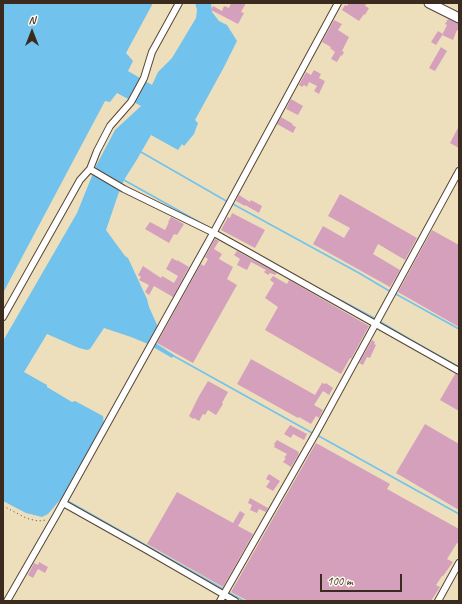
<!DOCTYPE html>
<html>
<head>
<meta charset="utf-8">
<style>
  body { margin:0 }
  #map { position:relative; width:462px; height:604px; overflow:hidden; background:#eddfbc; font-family:Caveat,sans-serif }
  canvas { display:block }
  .frame { position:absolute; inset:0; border:4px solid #3b2a1e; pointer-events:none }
  .north { position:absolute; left:12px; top:12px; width:40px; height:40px; -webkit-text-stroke:3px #fbf7ec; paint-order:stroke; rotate:0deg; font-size:11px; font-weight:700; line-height:16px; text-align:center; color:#3b2a1e }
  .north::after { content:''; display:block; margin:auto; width:14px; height:18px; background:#3b2a1e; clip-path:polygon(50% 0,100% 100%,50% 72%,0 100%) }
  .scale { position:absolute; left:320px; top:574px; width:82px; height:18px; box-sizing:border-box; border:2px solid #3b2a1e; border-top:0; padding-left:5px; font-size:12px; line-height:14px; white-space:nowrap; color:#3b2a1e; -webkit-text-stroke:3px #fbf7ec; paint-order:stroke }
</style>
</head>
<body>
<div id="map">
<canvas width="462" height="604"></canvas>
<div class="frame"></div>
<div class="north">N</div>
<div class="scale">100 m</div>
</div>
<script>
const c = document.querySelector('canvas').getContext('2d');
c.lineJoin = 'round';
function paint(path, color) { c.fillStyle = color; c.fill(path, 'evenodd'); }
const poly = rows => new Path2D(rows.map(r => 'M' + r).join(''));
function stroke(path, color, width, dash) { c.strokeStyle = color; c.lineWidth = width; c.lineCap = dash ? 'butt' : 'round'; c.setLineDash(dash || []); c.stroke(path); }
paint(poly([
  [3,3,153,3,126,53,133,61,128,71,152,85,158,72,172,58,196,18,197,10,195,3,211,3,212,12,219,21,227,25,237,41,224,67,195,120,198,123,194,134,184,146,182,144,178,150,151,135,136,161,124,180,118,195,106,230,125,256,128,258,147,299,149,307,158,327,151,340,174,355,172,358,148,344,131,337,104,328,90,349,87,350,79,348,47,334,24,372,47,385,47,387,72,402,75,401,103,416,104,424,63,498,59,501,48,514,42,517,26,513,3,501,3,341,77,213,96,166,115,130,141,106,117,93,110,102,105,101,3,293]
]), '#71c2ec');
stroke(poly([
  [141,152,228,202],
  [124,180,208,227],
  [231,203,359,273,391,292],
  [312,285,376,319],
  [394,293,459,329],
  [379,321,411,340,459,367],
  [172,355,314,434],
  [317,435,459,514],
  [66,500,225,590],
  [228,592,244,601]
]), '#71c2ec', 1.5);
paint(poly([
  [231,3,246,3,241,12,244,13,238,24,211,10,213,6,222,11,224,6,229,8],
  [349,3,367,3,365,6,369,8,365,15,364,14,359,21,342,10,345,5,347,6],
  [448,19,459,24,459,31,457,30,453,40,442,35,447,25,445,24],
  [334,20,342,24,338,30,349,37,342,51,344,52,342,56,341,55,337,62,331,59,335,52,330,48,331,47,322,42],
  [438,31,443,34,436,45,431,42],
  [441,47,447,51,435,71,429,68],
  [314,70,321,74,319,78,325,81,319,94,314,91,317,86,309,82,307,87,304,85,302,87,299,85,306,72,311,75],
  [291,99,303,106,298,115,286,109],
  [281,117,293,124,292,125,296,127,293,133,277,124],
  [459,126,459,148,450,143],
  [340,194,417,238,405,260,378,244,373,254,400,270,390,287,313,244,323,226,344,238,350,228,328,216],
  [239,195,250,202,251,200,262,206,259,213,245,205,245,206,236,201],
  [232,213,265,230,255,248,221,230,228,217,230,218],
  [171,217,184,224,177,235,174,234,169,243,145,229,150,222,165,230,169,222,168,222],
  [432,230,459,245,459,327,398,292],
  [215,239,219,241,214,249,222,254,219,259,233,267,227,279,237,285,193,363,157,343,201,264,204,266,208,259,205,257],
  [237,251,246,256,277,273,275,275,270,273,268,275,264,272,266,270,251,262,247,270,237,265,240,259,234,255],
  [172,258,177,261,177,260,189,267,173,297,154,286,149,295,145,292,149,285,139,280,141,277,138,275,143,266,161,278,162,276,174,283,178,276,166,269],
  [273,276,287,284,289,280,369,326,351,359,350,358,341,374,265,330,278,307,265,298,274,283,270,280],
  [372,340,375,342,374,344,376,345,370,358,367,357,363,365,359,363],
  [251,359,315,395,322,383,325,384,326,383,333,388,329,395,323,391,314,405,323,410,319,418,316,416,311,424,299,417,298,418,237,384],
  [455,374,459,375,459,411,440,400],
  [208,381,228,392,222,403,223,404,216,415,208,410,205,415,203,414,199,421,194,418,193,419,189,416,199,396],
  [425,424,459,444,459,510,396,473],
  [290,425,307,434,304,440,293,434,291,438,284,434],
  [277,440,299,452,298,454,299,454,291,467,283,462,286,458,284,458,287,454,274,447,275,445,274,444],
  [316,443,390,484,387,489,459,529,459,544,457,543,447,559,453,562,443,576,442,576,436,585,440,587,431,601,248,601,231,592],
  [269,474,280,481,273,491,266,487,270,481,266,479],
  [177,492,233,523,240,511,245,514,238,526,253,534,223,587,147,544],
  [250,498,268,508,266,512,259,509,257,513,250,510,252,505,248,503],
  [39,562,48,567,45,573,38,569,33,578,28,575,34,563,38,565]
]), '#d5a0bc');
const minor = poly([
  [90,169,124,189,214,233,248,252,459,371],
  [3,317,80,180,90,169,97,151,110,126,131,102,144,78,152,52,179,3],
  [63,503,145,549,235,601],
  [7,601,57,514,216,228,338,3],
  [220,601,316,433,459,171],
  [438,601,459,563]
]);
const secondary = poly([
  [429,3,459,18]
]);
stroke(minor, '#564536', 8);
stroke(secondary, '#564536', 11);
stroke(poly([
  [3,506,24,517,29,519,38,521,47,520]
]), '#564536', 1, [1, 3]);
stroke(minor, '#fff', 6);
stroke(secondary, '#fff', 9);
</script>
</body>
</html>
